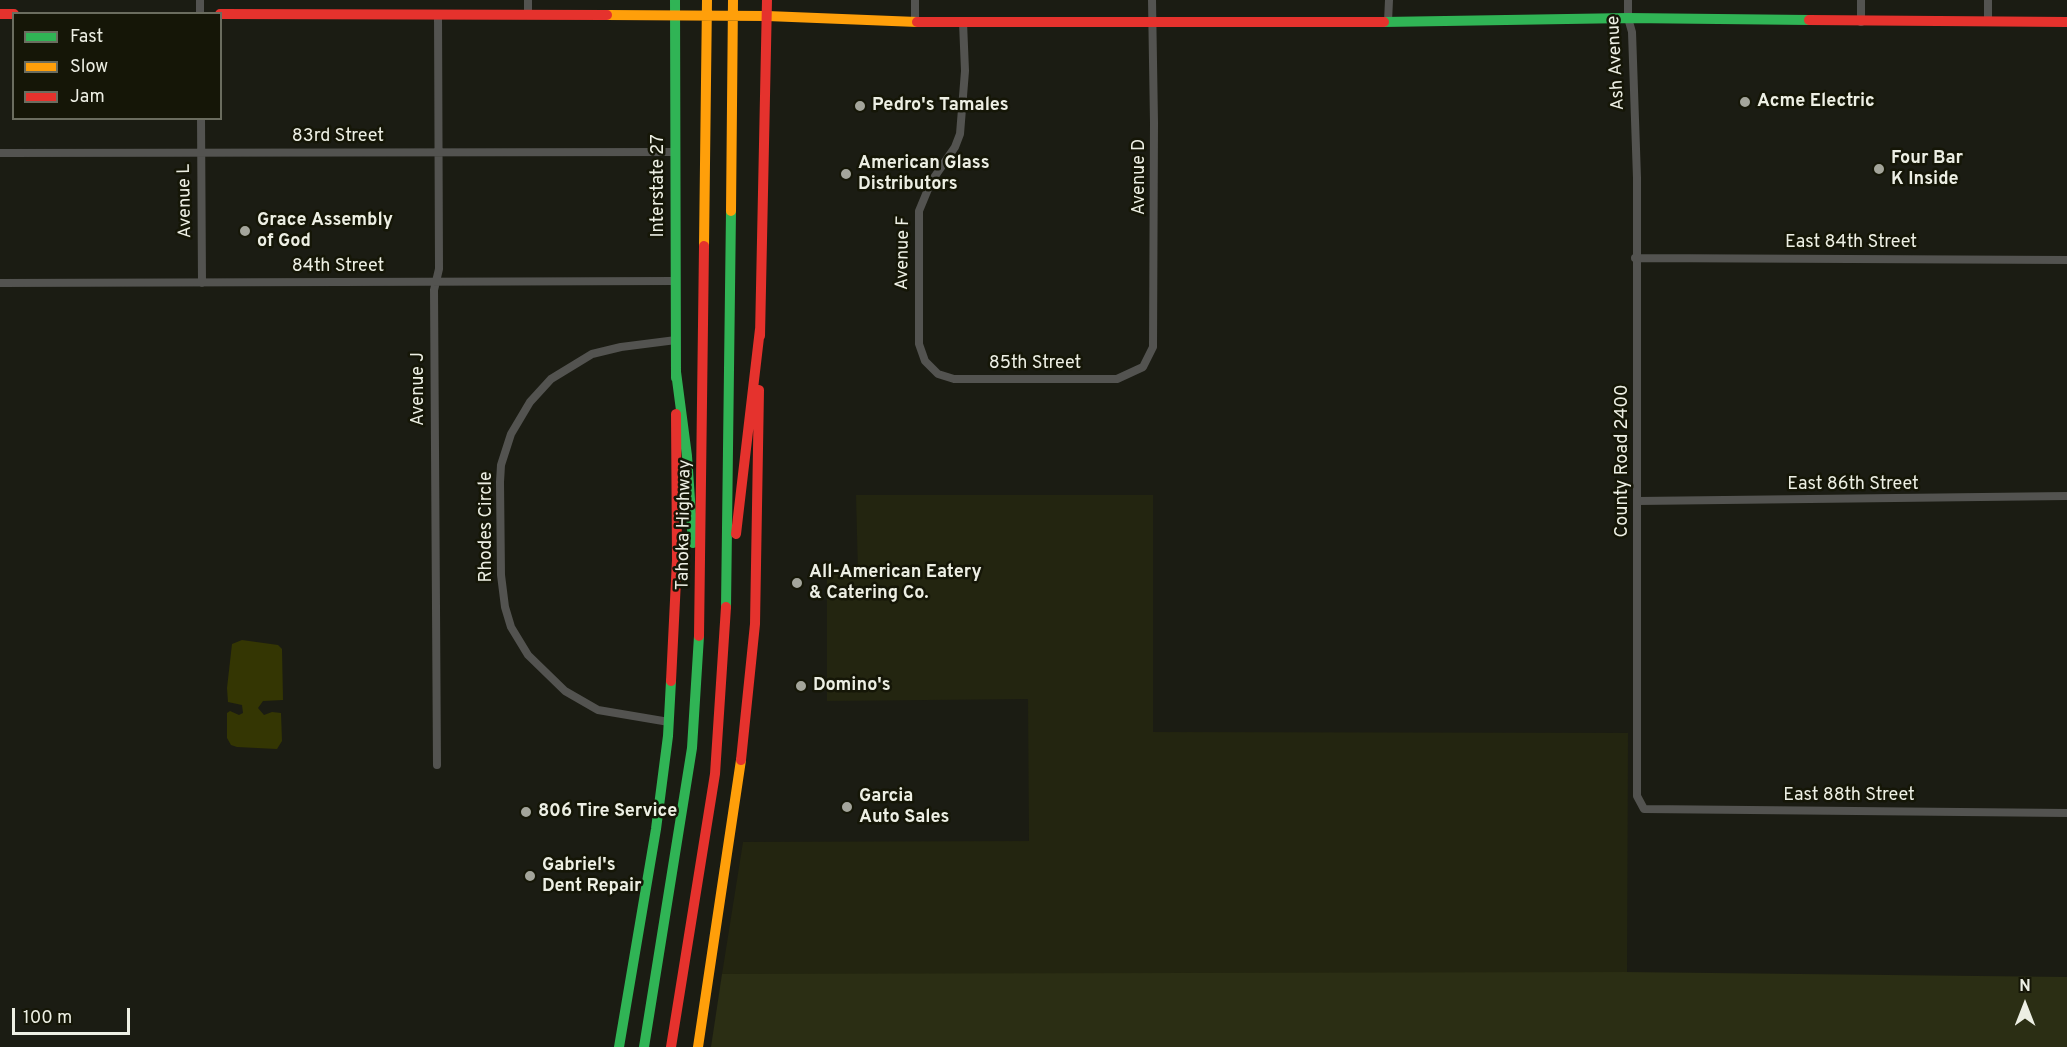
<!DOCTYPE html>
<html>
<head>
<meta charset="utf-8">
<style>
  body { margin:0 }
  #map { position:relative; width:2067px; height:1047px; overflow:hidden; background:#1b1c13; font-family:Overpass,sans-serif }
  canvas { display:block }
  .legend { position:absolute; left:12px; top:12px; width:210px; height:108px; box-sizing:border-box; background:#151607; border:2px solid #6b6d5f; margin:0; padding:8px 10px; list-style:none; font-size:18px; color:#edefe4 }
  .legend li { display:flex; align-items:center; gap:12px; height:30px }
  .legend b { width:30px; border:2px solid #6b6d5f }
  .north { position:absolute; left:1995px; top:975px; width:60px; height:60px; -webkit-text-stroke:4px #151607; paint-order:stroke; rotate:0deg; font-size:16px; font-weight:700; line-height:24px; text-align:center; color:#edefe4 }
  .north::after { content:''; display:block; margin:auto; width:21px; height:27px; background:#edefe4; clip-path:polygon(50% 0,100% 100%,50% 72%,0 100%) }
  .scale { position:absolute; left:12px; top:1008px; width:118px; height:27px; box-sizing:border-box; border:3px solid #edefe4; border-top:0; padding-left:8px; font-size:18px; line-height:21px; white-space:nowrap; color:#edefe4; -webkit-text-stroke:4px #151607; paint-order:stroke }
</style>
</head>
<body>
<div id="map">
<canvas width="2067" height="1047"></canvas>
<ul class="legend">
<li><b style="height:8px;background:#30b455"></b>Fast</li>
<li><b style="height:8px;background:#ff9f0a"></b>Slow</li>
<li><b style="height:8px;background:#e5322d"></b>Jam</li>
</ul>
<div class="north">N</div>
<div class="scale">100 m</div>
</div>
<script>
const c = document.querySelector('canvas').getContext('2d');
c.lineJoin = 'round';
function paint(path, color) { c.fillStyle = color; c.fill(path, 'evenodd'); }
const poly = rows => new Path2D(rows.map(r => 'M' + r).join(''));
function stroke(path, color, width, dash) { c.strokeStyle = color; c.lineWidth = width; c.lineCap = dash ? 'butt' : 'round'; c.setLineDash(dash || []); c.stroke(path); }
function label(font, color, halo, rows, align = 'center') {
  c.font = font + ' Overpass,sans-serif'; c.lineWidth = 5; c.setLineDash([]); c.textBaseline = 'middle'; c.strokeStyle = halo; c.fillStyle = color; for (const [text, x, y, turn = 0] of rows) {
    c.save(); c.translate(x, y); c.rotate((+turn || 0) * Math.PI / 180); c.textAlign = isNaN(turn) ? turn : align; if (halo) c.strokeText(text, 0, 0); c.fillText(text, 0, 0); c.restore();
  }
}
paint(poly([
  [856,495,1153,495,1153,732,1628,733,1627,974,722,974,743,842,1029,841,1028,699,827,701,827,572,858,573]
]), '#232510');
paint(poly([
  [1624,972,2067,977,2067,1047,711,1047,722,974]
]), '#2b2e14');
paint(poly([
  [242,640,278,645,282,649,283,700,263,701,258,708,264,715,272,712,281,713,282,741,277,749,237,747,231,745,227,738,227,713,230,711,239,715,243,713,242,705,228,702,227,688,232,644]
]), '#343603');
stroke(poly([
  [528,0,528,14],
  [915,0,915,22],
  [1628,0,1628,18,1632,32,1637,178,1637,796,1644,809,2067,813],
  [1988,0,1988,22],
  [200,14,200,0],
  [963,22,965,71,960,134,955,147,931,182,919,211,919,344,925,361,938,374,954,379,1117,379,1143,367,1153,347,1154,123,1152,0],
  [1388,22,1389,0],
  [1861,22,1861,0],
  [201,118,202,283],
  [0,153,676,152],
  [1635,258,2067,260],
  [0,283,676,281],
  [1638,501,2067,496],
  [669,722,598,710,565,691,528,655,511,627,505,607,501,575,500,482,501,465,511,434,530,402,551,379,592,354,621,347,676,340],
  [437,765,434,290,439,269,438,14]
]), '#535350', 8);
stroke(poly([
  [675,0,676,378],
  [1384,22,1628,18,1809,20],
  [676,372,687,456,693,543],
  [726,607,731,211],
  [619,1047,656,829,668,736,671,681],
  [644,1047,692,748,699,636]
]), '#30b455', 10);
stroke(poly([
  [607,15,767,16,917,22],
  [731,211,733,0],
  [704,246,707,0],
  [698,1047,741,760]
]), '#ff9f0a', 10);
stroke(poly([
  [0,14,14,14],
  [220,14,607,15],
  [1809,20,2067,22],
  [917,22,1384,22],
  [760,336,767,0],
  [736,534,760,329],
  [699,636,704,246],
  [671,681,677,560,676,414],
  [741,760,755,624,759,390],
  [671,1047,715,774,726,607]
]), '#e5322d', 10);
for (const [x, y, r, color] of [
  [1745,102,6,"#a4a59b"],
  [860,106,6,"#a4a59b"],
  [1879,169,6,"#a4a59b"],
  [846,174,6,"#a4a59b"],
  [245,231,6,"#a4a59b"],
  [797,583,6,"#a4a59b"],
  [801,686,6,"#a4a59b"],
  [847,807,6,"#a4a59b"],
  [526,812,6,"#a4a59b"],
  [530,876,6,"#a4a59b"]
]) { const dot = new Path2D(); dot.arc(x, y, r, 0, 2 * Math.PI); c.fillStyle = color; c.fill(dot); stroke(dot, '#151607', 2); }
label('18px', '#edefe4', '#151607', [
  ["Ash Avenue",1617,63,-93],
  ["83rd Street",338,137],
  ["Avenue D",1140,177,-90],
  ["Interstate 27",659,186,-90],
  ["Avenue L",186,201,-91],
  ["East 84th Street",1851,243],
  ["Avenue F",904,253,-89],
  ["84th Street",338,267],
  ["85th Street",1035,364],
  ["Avenue J",419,389,-90],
  ["County Road 2400",1623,461,-90],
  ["East 86th Street",1853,485],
  ["Tahoka Highway",685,525,-89],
  ["Rhodes Circle",487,527,-90],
  ["East 88th Street",1849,796]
]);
label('bold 18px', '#edefe4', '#151607', [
  ["Acme Electric",1757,102],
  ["Pedro's Tamales",872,106],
  ["Four Bar",1891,159],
  ["K Inside",1891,180],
  ["American Glass",858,164],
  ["Distributors",858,185],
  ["Grace Assembly",257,221],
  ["of God",257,242],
  ["All-American Eatery",809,573],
  ["& Catering Co.",809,594],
  ["Domino's",813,686],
  ["Garcia",859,797],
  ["Auto Sales",859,818],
  ["806 Tire Service",538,812],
  ["Gabriel's",542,866],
  ["Dent Repair",542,887]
], 'left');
</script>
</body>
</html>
